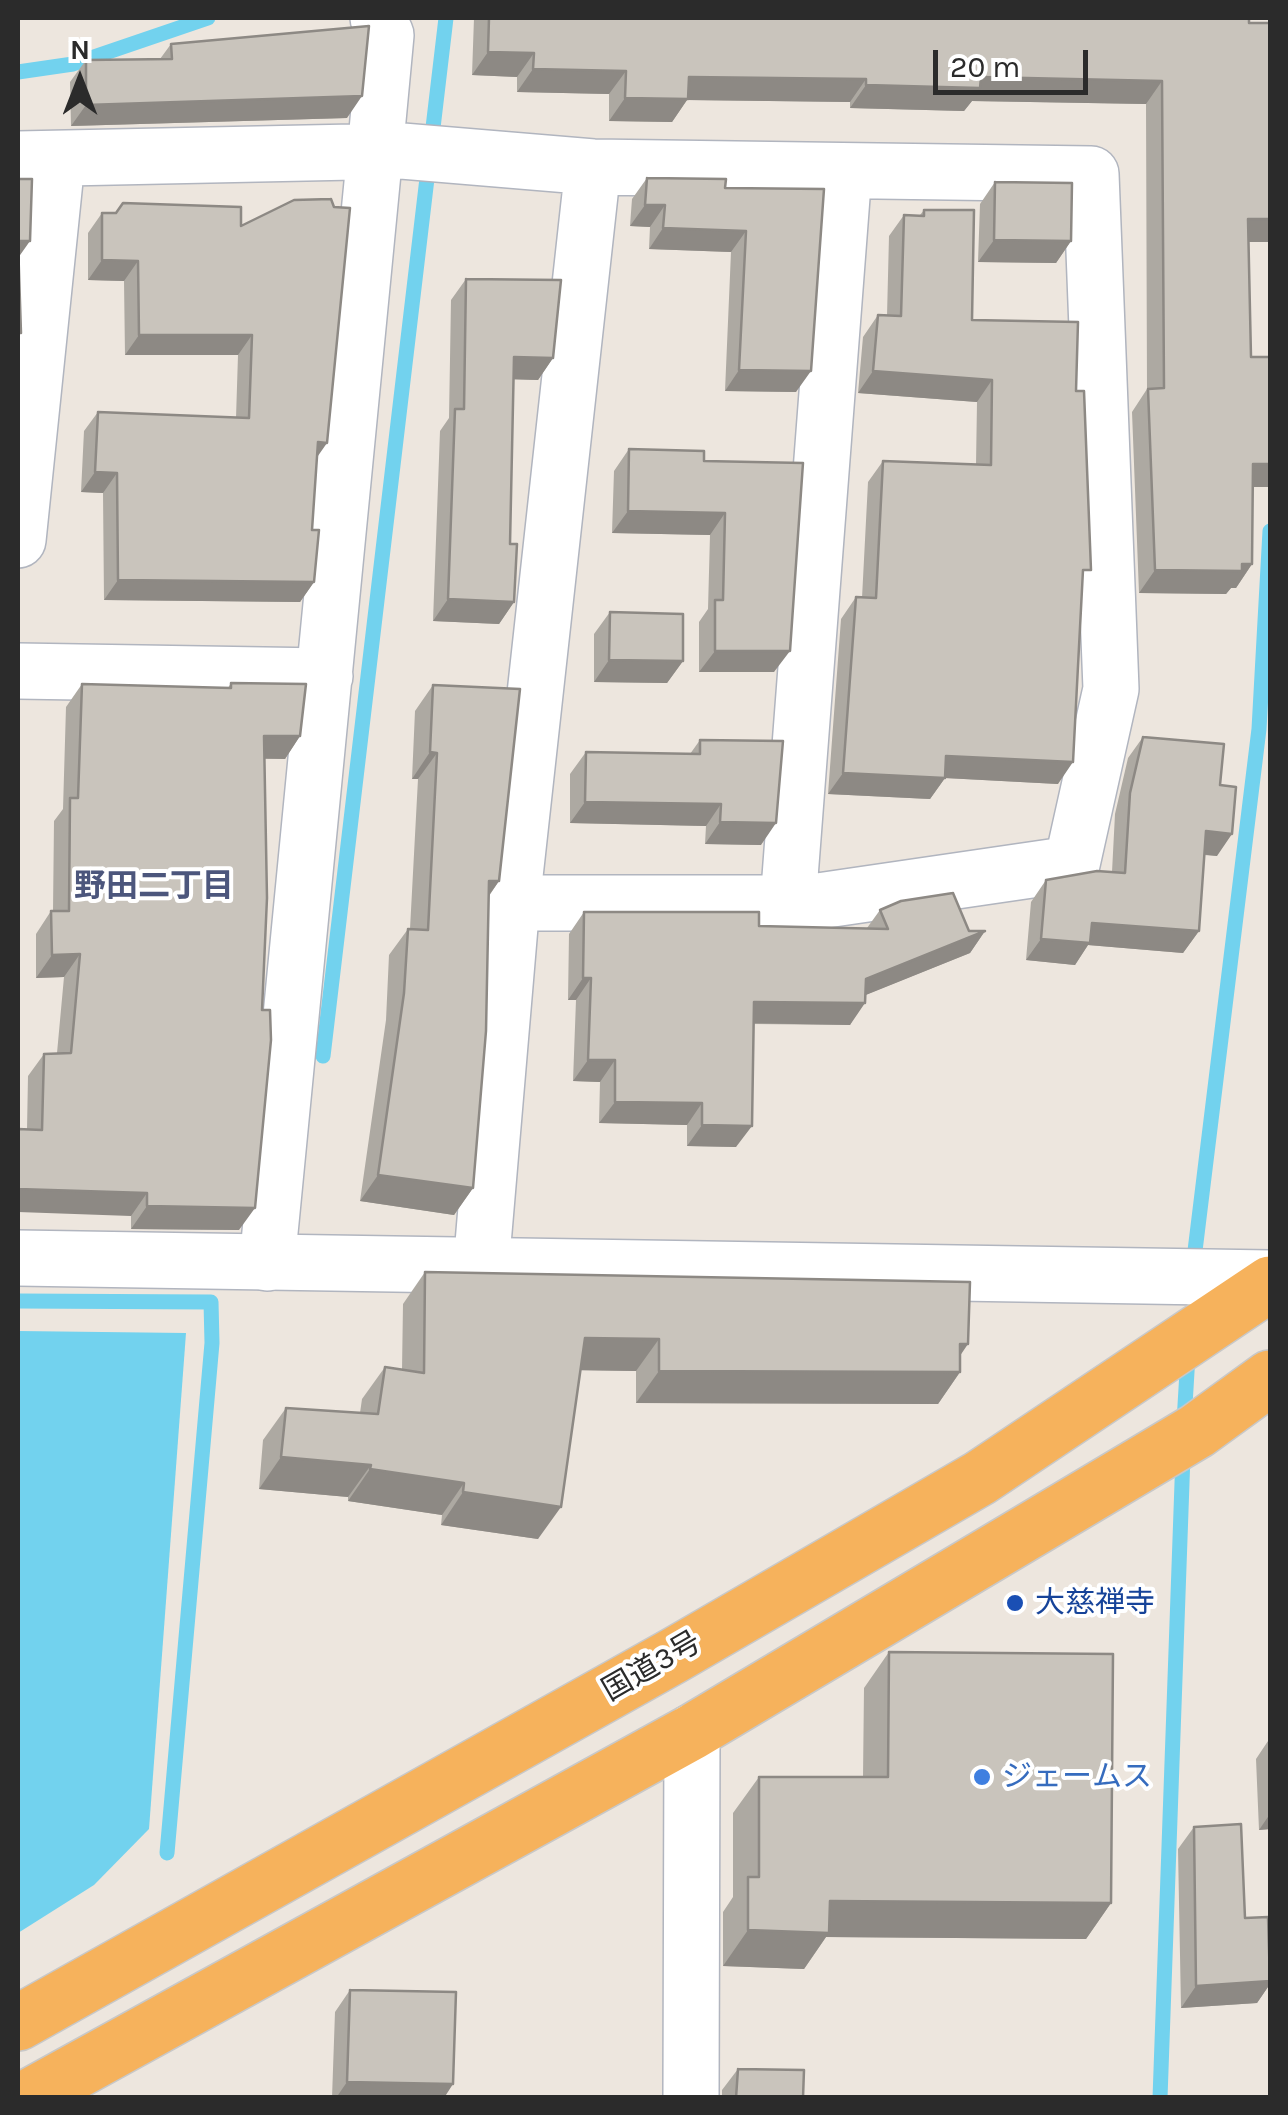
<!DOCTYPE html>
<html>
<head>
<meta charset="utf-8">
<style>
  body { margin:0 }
  #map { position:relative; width:1288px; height:2115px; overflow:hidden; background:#ede6de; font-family:Karla,sans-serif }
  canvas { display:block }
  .frame { position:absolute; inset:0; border:20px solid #2b2b2b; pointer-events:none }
  .north { position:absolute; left:30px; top:30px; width:100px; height:100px; -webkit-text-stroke:8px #fff; paint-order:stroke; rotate:0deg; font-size:28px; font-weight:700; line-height:40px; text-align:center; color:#2b2b2b }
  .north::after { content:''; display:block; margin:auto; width:35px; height:45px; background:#2b2b2b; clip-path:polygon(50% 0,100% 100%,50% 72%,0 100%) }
  .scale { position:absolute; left:933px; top:50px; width:155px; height:45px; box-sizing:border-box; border:5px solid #2b2b2b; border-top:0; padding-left:12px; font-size:30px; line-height:35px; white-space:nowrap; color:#2b2b2b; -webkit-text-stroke:8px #fff; paint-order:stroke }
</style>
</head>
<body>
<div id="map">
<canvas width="1288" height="2115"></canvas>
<div class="frame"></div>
<div class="north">N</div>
<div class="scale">20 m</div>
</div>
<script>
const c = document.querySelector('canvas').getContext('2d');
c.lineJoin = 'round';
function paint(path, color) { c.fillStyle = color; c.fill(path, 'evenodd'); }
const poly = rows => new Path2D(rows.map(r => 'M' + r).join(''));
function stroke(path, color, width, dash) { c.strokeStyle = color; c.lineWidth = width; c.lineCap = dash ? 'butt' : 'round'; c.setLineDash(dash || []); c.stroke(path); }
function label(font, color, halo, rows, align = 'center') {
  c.font = font + ' Karla,"Noto Sans JP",sans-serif'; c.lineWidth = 8; c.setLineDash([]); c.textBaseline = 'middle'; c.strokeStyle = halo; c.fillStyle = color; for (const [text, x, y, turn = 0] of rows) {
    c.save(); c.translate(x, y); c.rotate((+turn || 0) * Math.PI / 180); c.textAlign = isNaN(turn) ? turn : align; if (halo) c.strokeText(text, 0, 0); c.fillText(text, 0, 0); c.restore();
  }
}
paint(poly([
  [18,1331,186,1333,149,1829,94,1885,18,1933]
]), '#72d2ee');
stroke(poly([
  [18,72,73,64,208,18],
  [323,1056,446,18],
  [1193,1267,1259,729,1270,531],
  [18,1301,211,1302,212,1343,167,1853],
  [1184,1422,1188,1355],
  [1160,2098,1183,1455]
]), '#72d2ee', 15);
const minor = poly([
  [18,159,402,151,593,167,1091,174,1111,689,1072,864,805,903,512,903],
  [18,540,57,161],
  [18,671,325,676],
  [788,903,844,171],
  [267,1263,375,152,386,35,378,18],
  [481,1267,512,903,593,167],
  [691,2098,692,1732]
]);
const tertiary = poly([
  [18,1258,1270,1278]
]);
const trunk = poly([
  [18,2023,675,1655,980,1478,1270,1284],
  [27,2098,692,1732,1197,1431,1270,1378]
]);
stroke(minor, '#b1b5bf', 58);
stroke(tertiary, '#b1b5bf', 58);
stroke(trunk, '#c8c8c8', 58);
stroke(minor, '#fff', 55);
stroke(tertiary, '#fff', 55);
stroke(trunk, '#f6b25c', 55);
paint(poly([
  [474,18,1249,18,1270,242,1249,242,1253,487,1252,564,1236,588,1231,588,1226,594,1139,593,1132,412,1147,389,1146,104,972,101,964,111,850,108,850,102,687,100,672,122,609,121,609,94,517,92,517,77,472,75],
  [171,44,347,118,71,126,70,82,86,60,160,59],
  [647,178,725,188,824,189,796,392,725,391,731,252,649,249,650,227,630,226,632,199],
  [995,182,1071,241,1056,263,978,262,980,204],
  [924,210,972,320,1076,391,1083,582,1058,784,945,778,930,799,828,794,841,619,856,597,862,598,868,482,883,461,976,465,977,402,858,393,863,337,878,315,887,316,889,236,904,215,920,215],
  [102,213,241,226,317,458,312,530,314,582,300,602,104,600,103,493,81,492,84,431,98,412,236,418,238,355,125,355,124,281,88,280,88,233],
  [466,279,553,358,538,380,514,379,510,544,514,602,499,624,433,621,440,431,449,418,451,300],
  [629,449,704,461,803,463,774,672,699,672,699,622,708,609,710,535,612,533,614,471],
  [610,612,683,661,667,683,594,682,594,634],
  [231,683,300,736,285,759,264,759,239,1230,131,1229,131,1216,27,1130,28,1076,44,1054,57,1053,64,977,36,978,36,934,51,911,53,911,54,821,63,809,66,707,82,684,228,688],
  [433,685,499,881,489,896,473,1188,454,1215,360,1201,386,1020,389,955,408,929,410,929,418,779,412,779,415,711],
  [1143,737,1220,785,1217,856,1204,855,1199,931,1183,953,1088,945,1075,965,1026,960,1031,902,1046,880,1112,872,1115,814,1128,758],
  [700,740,761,845,705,844,706,826,570,823,570,774,586,752,690,754],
  [880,910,969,931,985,931,970,953,865,995,850,1025,753,1024,736,1147,687,1146,687,1125,599,1123,600,1082,573,1081,576,1000,568,1000,569,934,584,912,759,926,867,928],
  [425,1272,960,1356,960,1372,938,1404,636,1403,636,1371,580,1370,538,1539,441,1525,442,1515,348,1501,348,1497,259,1489,263,1440,286,1408,360,1413,362,1399,385,1367,402,1370,403,1304],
  [889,1652,1111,1903,1086,1939,826,1937,804,1969,723,1966,723,1912,733,1897,733,1813,759,1777,863,1777,864,1688],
  [1270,1738,1270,1829,1259,1830,1256,1759],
  [1194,1827,1245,1918,1270,1951,1270,1984,1257,2003,1181,2008,1178,1849],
  [350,1990,444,2098,332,2098,335,2012],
  [738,2069,803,2098,722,2098,722,2090]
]), '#ada9a2');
paint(poly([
  [488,52,534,53,517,77,472,75],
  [533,69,626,71,609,94,517,92],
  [689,77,866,79,850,102,687,100,672,122,609,121,625,98],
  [981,77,1162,81,1146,104,972,101,964,111,850,108,866,85],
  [362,96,347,118,71,126,86,105],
  [645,205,665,205,650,227,630,226],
  [1248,219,1270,219,1270,242,1232,242],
  [663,228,746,231,731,252,649,249],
  [994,240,1071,241,1056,263,978,262],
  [18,241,30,241,18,258],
  [102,260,138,261,124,281,88,280],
  [139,335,252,335,238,355,125,355],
  [514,357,553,358,538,380,499,379],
  [739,370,811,371,796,392,725,391],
  [873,371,992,380,977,402,858,393],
  [318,442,327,443,313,463],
  [1253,464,1270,464,1270,487,1237,487],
  [95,472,117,473,103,493,81,492],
  [628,511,725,513,710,535,612,533],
  [1252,564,1236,588,1231,588,1226,594,1139,593,1155,570],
  [118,580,314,582,300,602,104,600],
  [448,599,514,602,499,624,433,621],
  [715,651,790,651,774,672,699,672],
  [609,660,683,661,667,683,594,682],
  [264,736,300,736,285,759,248,758],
  [430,752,437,753,418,779,412,779],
  [946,756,1073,762,1058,784,945,778,930,799,828,794,843,773],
  [585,802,721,804,706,826,570,823],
  [720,822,776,823,761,845,705,844],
  [1206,831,1232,834,1217,856,1190,853],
  [489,881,499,881,480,908],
  [1092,923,1199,931,1183,953,1088,945,1075,965,1026,960,1041,939],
  [985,931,970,953,851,1001,866,979],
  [80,954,64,977,36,978,52,955],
  [583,978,591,978,576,1000,568,1000],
  [754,1002,865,1003,850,1025,739,1023],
  [588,1060,615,1060,600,1082,573,1081],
  [615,1102,702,1103,687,1125,599,1123],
  [702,1125,752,1126,736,1147,687,1146],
  [378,1175,473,1188,454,1215,360,1201],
  [18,1189,147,1193,131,1216,18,1212],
  [147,1206,255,1208,239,1230,131,1229],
  [585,1338,659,1339,636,1371,563,1370],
  [960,1344,968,1344,949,1372,960,1372,938,1404,636,1403,659,1371],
  [281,1457,371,1465,348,1497,259,1489],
  [370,1469,464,1483,442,1515,348,1501],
  [463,1492,561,1507,538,1539,441,1525],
  [1270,1814,1270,1829,1259,1830],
  [830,1901,1111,1903,1086,1939,826,1937,804,1969,723,1966,748,1930],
  [1270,1981,1270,1984,1257,2003,1181,2008,1196,1986],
  [347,2082,453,2084,444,2098,336,2098]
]), '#8d8984');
const building = poly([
  [489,18,1249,18,1249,23,1270,23,1270,219,1248,219,1251,357,1270,357,1270,464,1253,464,1252,564,1242,564,1242,571,1155,570,1148,389,1164,388,1162,81,981,77,980,88,866,85,866,79,689,77,688,99,625,98,626,71,533,69,534,53,488,52,489,18],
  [369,26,362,96,86,105,86,60,172,59,171,44,369,26],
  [647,178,726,179,725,188,824,189,811,371,739,370,746,231,663,228,665,205,645,205,647,178],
  [18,179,32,179,30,241,18,241,21,333,18,333,18,179],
  [995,182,1072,183,1071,241,994,240,995,182],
  [331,199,334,207,350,208,327,443,318,442,312,530,319,530,314,582,118,580,117,473,95,472,98,412,249,418,252,335,139,335,138,261,102,260,102,213,116,213,123,203,241,207,241,226,294,200,331,199],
  [924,210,974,210,972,320,1078,322,1076,391,1084,391,1091,570,1083,570,1073,762,946,756,945,778,843,773,856,597,876,598,883,461,991,465,992,380,873,371,878,315,901,316,904,215,924,216,924,210],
  [466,279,561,280,553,358,514,357,510,544,517,544,514,602,448,599,455,409,464,409,466,279],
  [629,449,704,451,704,461,803,463,790,651,715,651,715,600,723,600,725,513,628,511,629,449],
  [610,612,683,614,683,661,609,660,610,612],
  [231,683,306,684,300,736,264,736,267,898,262,1010,270,1010,271,1040,255,1208,147,1206,147,1193,18,1189,18,1129,42,1130,44,1054,71,1053,80,954,52,955,51,911,69,911,70,798,78,798,82,684,231,688,231,683],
  [433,685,520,689,499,881,489,881,486,1031,473,1188,378,1175,404,993,408,929,428,930,437,753,430,752,433,685],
  [1143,737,1224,744,1220,785,1236,787,1232,834,1206,831,1199,931,1092,923,1090,943,1041,939,1046,880,1097,871,1125,873,1130,793,1143,737],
  [700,740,783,741,776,823,720,822,721,804,585,802,586,752,700,754,700,740],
  [953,893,969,931,985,931,866,979,865,1003,754,1002,752,1126,702,1125,702,1103,615,1102,615,1060,588,1060,591,978,583,978,584,912,759,912,759,926,888,929,880,910,901,901,953,893],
  [425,1272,970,1282,968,1344,960,1344,960,1372,659,1371,659,1339,585,1338,561,1507,463,1492,464,1483,370,1469,371,1465,281,1457,286,1408,378,1414,385,1367,424,1373,425,1272],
  [889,1652,1113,1654,1111,1903,830,1901,829,1933,748,1930,748,1877,759,1877,759,1777,888,1777,889,1652],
  [1241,1824,1245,1918,1268,1917,1270,1981,1196,1986,1194,1827,1241,1824],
  [350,1990,456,1992,453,2084,347,2082,350,1990],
  [738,2069,804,2070,803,2098,736,2098,738,2069]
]);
paint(building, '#c9c4bc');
stroke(building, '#8d8984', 2.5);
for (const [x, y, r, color] of [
  [1015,1603,10,"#1a4fb4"],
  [982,1777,10,"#3f7fe0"]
]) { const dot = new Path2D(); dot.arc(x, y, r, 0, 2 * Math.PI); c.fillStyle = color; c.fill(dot); stroke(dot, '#fff', 4); }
label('30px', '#164399', '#fff', [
  ["大慈禅寺",1035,1603]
], 'left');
label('30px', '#2b2b2b', '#fff', [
  ["国道3号",652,1667,-30]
]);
label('30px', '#366cbe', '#fff', [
  ["ジェームス",1002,1777]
], 'left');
label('bold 32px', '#4c567c', '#fff', [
  ["野田二丁目",154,887]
]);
</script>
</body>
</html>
